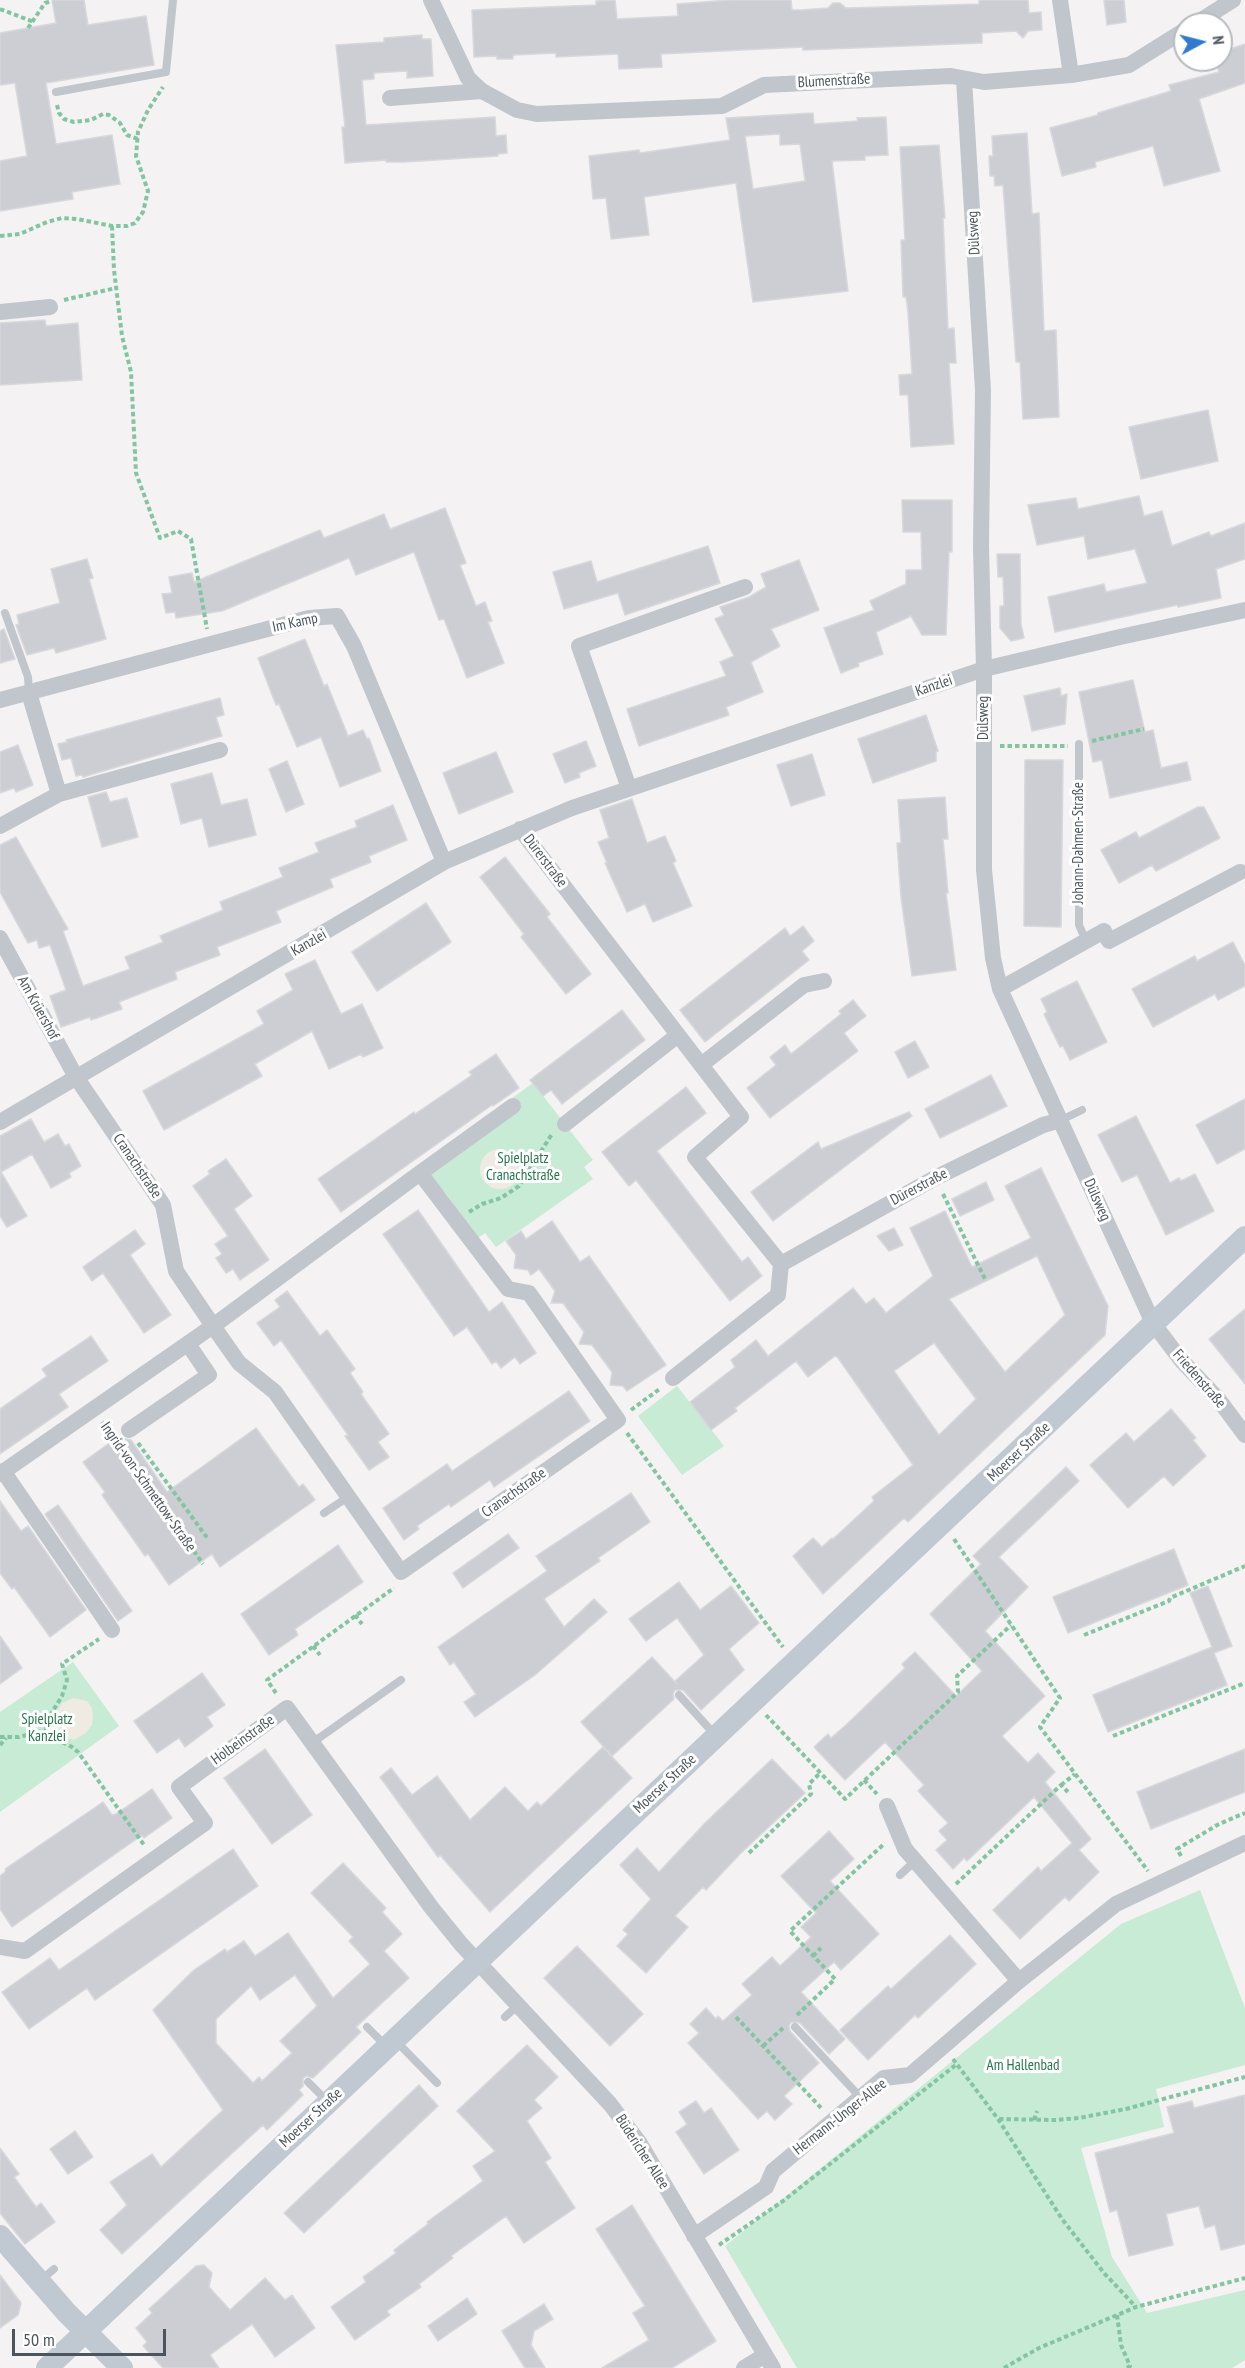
<!DOCTYPE html>
<html>
<head>
<meta charset="utf-8">
<style>
  body { margin:0 }
  #map { position:relative; width:1245px; height:2368px; overflow:hidden; background:#f4f2f2; font-family:"PT Sans Narrow",sans-serif }
  canvas { display:block }
  .north { position:absolute; left:1173px; top:12px; width:60px; height:60px; box-sizing:border-box; background:#fff; border:2px solid #b7bbbe; border-radius:50%; rotate:83deg; font-size:16px; font-weight:700; line-height:24px; text-align:center; color:#4c555d }
  .north::after { content:''; display:block; margin:auto; width:21px; height:27px; background:#317bcf; clip-path:polygon(50% 0,100% 100%,50% 72%,0 100%) }
  .scale { position:absolute; left:12px; top:2329px; width:154px; height:27px; box-sizing:border-box; border:3px solid #4c555d; border-top:0; padding-left:8px; font-size:18px; line-height:21px; white-space:nowrap; color:#4c555d; -webkit-text-stroke:4px #fff; paint-order:stroke }
</style>
</head>
<body>
<div id="map">
<canvas width="1245" height="2368"></canvas>
<div class="north">N</div>
<div class="scale">50 m</div>
</div>
<script>
const c = document.querySelector('canvas').getContext('2d');
c.lineJoin = 'round';
function paint(path, color) { c.fillStyle = color; c.fill(path, 'evenodd'); }
const poly = rows => new Path2D(rows.map(r => 'M' + r).join(''));
function stroke(path, color, width, dash) { c.strokeStyle = color; c.lineWidth = width; c.lineCap = dash ? 'butt' : 'round'; c.setLineDash(dash || []); c.stroke(path); }
function label(font, color, halo, rows, align = 'center') {
  c.font = font + ' "PT Sans Narrow",sans-serif'; c.lineWidth = 6; c.setLineDash([]); c.textBaseline = 'middle'; c.strokeStyle = halo; c.fillStyle = color; for (const [text, x, y, turn = 0] of rows) {
    c.save(); c.translate(x, y); c.rotate((+turn || 0) * Math.PI / 180); c.textAlign = isNaN(turn) ? turn : align; if (halo) c.strokeText(text, 0, 0); c.fillText(text, 0, 0); c.restore();
  }
}
paint(poly([
  [533,1083,593,1160,584,1167,593,1179,496,1247,485,1233,478,1238,445,1192,426,1177,511,1099],
  [677,1386,724,1446,682,1475,638,1416],
  [73,1662,119,1726,0,1812,0,1712],
  [1200,1890,1245,2008,1245,2065,1156,2089,1164,2127,1081,2148,1112,2257,1147,2313,1245,2290,1245,2360,1232,2368,797,2368,725,2246,1121,1924]
]), '#c7ebd4');
paint(poly([
  '480 1169a20 20 0 1 1 40 0a20 20 0 1 1-40 0Z',
  [73,1698,87,1701,92,1708,93,1717,92,1725,86,1733,74,1740,62,1737,56,1731,54,1722,54,1716,62,1703]
]), '#efebe2');
const building = poly([
  [52,0,84,0,88,25,146,16,154,65,46,83,56,144,112,135,120,184,72,192,73,199,0,211,0,161,27,156,15,83,0,85,0,33,56,23,52,0],
  [615,0,617,19,678,16,677,4,730,0,791,0,792,10,801,10,828,8,833,3,840,3,846,8,883,7,979,4,979,0,1028,0,1029,13,1041,12,1042,30,1028,31,1023,38,1016,31,982,33,982,43,803,50,803,47,661,54,662,67,619,69,618,54,556,57,556,53,513,55,513,59,497,59,497,56,474,57,472,10,596,5,596,1,615,0],
  [1104,0,1124,0,1126,22,1107,25,1104,0],
  [422,35,422,39,431,39,433,76,407,78,407,71,374,73,374,79,362,80,366,125,495,117,496,136,506,135,507,153,498,154,498,156,404,162,386,162,386,160,345,163,342,127,345,127,336,45,384,42,384,38,422,35],
  [1245,44,1245,83,1199,99,1220,171,1164,186,1153,146,1095,162,1096,167,1062,176,1050,128,1098,115,1098,113,1171,91,1169,85,1219,72,1215,60,1221,60,1221,52,1245,44],
  [813,113,814,124,858,121,857,118,886,117,888,155,865,156,865,160,832,161,848,291,753,302,736,183,644,197,649,235,611,239,606,198,593,199,589,156,639,150,640,153,730,140,726,118,813,113],
  [780,134,780,145,800,144,805,181,753,189,745,136,780,134],
  [1027,133,1032,214,1039,213,1044,331,1056,330,1059,417,1023,419,1020,362,1016,362,1003,185,995,186,994,176,990,176,989,156,993,156,992,136,1027,133],
  [939,145,945,218,943,218,948,329,954,328,956,363,949,363,954,444,911,447,908,395,900,395,899,375,912,374,908,312,906,297,903,297,901,240,905,240,900,147,939,145],
  [45,320,46,326,78,323,82,380,0,385,0,323,45,320],
  [1208,410,1218,461,1141,479,1129,427,1208,410],
  [1139,496,1144,516,1162,511,1172,546,1209,532,1211,536,1245,523,1245,559,1216,569,1221,598,1178,607,1177,605,1055,632,1048,597,1104,584,1106,592,1147,583,1135,549,1088,559,1084,536,1037,545,1028,505,1076,498,1078,509,1139,496],
  [902,500,952,500,952,552,949,552,946,635,922,635,911,616,876,632,883,654,858,663,859,666,841,673,824,628,874,610,870,601,906,584,906,570,922,570,921,532,903,532,902,500],
  [445,508,466,563,460,565,476,606,485,602,492,621,488,622,504,663,467,678,444,619,439,620,414,552,356,575,349,558,222,611,176,618,175,612,166,613,162,594,172,593,169,577,192,573,194,582,320,530,324,538,384,514,390,529,445,508],
  [708,546,720,583,625,615,618,593,564,609,553,572,591,561,597,582,708,546],
  [997,554,1020,554,1021,624,1024,638,1011,641,1000,628,1000,606,1004,606,1003,577,998,577,997,554],
  [87,559,93,578,89,579,106,639,56,653,54,648,27,655,16,625,19,624,17,615,60,603,51,569,87,559],
  [799,560,819,610,771,629,780,646,751,662,763,692,726,707,729,715,639,746,627,709,726,676,720,662,734,656,715,619,724,615,720,607,749,597,766,587,761,574,799,560],
  [4,629,15,659,0,663,0,631,4,629],
  [305,639,324,686,327,684,348,736,363,730,367,739,369,738,381,771,340,787,321,737,297,747,279,704,276,705,258,658,305,639],
  [1133,680,1145,732,1153,730,1161,768,1187,762,1191,780,1110,798,1102,760,1093,762,1079,692,1133,680],
  [1060,688,1061,696,1067,694,1065,724,1032,731,1024,696,1060,688],
  [220,698,224,715,216,717,222,736,83,777,82,775,76,776,71,758,62,760,58,744,67,742,66,740,220,698],
  [926,715,938,751,936,752,936,761,873,783,858,739,926,715],
  [586,741,596,766,579,773,580,777,565,783,553,754,586,741],
  [18,745,33,785,16,792,14,788,0,793,0,752,18,745],
  [496,752,513,792,459,814,443,773,496,752],
  [812,754,825,795,791,806,777,765,812,754],
  [1025,760,1063,760,1061,927,1024,926,1025,760],
  [287,761,304,804,286,812,269,769,287,761],
  [212,773,221,805,247,799,256,835,209,847,202,818,181,824,171,784,212,773],
  [106,792,110,802,127,798,138,837,102,847,88,797,106,792],
  [945,797,948,839,943,839,948,893,946,893,956,970,912,976,901,897,897,843,901,843,898,800,945,797],
  [632,799,647,843,665,836,676,861,673,863,692,906,653,922,645,904,627,912,605,863,607,863,598,842,609,838,600,810,632,799],
  [393,805,407,840,369,856,371,862,330,879,333,887,276,911,281,922,217,947,220,955,175,972,177,979,119,1002,122,1009,91,1020,90,1017,61,1027,50,996,66,990,50,945,39,948,37,940,28,943,0,892,0,845,16,837,68,929,63,931,83,986,130,969,125,957,163,942,160,936,223,910,220,902,283,877,279,868,319,852,315,843,357,827,355,821,393,805],
  [1198,807,1204,807,1220,838,1156,871,1152,865,1119,883,1101,850,1136,832,1139,838,1198,807],
  [505,857,550,914,547,917,591,974,566,994,521,937,524,934,480,877,505,857],
  [426,903,451,942,377,991,352,952,426,903],
  [803,926,814,941,802,951,809,960,705,1042,680,1010,785,928,790,936,803,926],
  [1233,942,1245,965,1245,986,1218,1000,1215,994,1153,1027,1132,989,1195,956,1197,961,1233,942],
  [315,960,341,1014,362,1004,383,1048,363,1057,361,1054,329,1069,312,1031,255,1064,262,1076,164,1130,143,1091,264,1024,257,1011,293,990,285,974,315,960],
  [1077,981,1107,1042,1070,1060,1063,1046,1060,1047,1052,1031,1044,1014,1047,1012,1041,999,1077,981],
  [853,1000,866,1016,844,1033,858,1051,770,1118,747,1088,776,1065,770,1057,785,1045,791,1054,841,1014,839,1011,853,1000],
  [622,1010,645,1040,562,1104,551,1090,543,1096,530,1080,622,1010],
  [915,1041,929,1067,908,1078,895,1052,915,1041],
  [496,1054,519,1088,493,1106,492,1105,341,1212,318,1179,414,1112,415,1114,472,1075,469,1072,496,1054],
  [991,1075,1007,1106,940,1138,925,1109,991,1075],
  [686,1087,706,1113,657,1151,742,1262,748,1257,762,1276,730,1301,636,1180,629,1186,602,1152,686,1087],
  [1245,1099,1245,1149,1217,1164,1196,1125,1245,1099],
  [909,1112,912,1116,773,1221,751,1192,818,1142,821,1149,909,1112],
  [1136,1116,1170,1183,1179,1178,1181,1181,1195,1174,1214,1211,1166,1235,1137,1175,1122,1182,1098,1135,1136,1116],
  [31,1119,44,1142,58,1134,65,1146,69,1144,81,1166,69,1173,71,1177,51,1188,32,1154,1,1172,27,1216,7,1227,0,1216,0,1136,31,1119],
  [226,1159,252,1196,234,1209,269,1260,240,1280,233,1269,226,1273,216,1258,222,1254,215,1244,228,1236,193,1186,210,1174,208,1171,226,1159],
  [1041,1168,1108,1306,1105,1335,908,1522,904,1518,823,1594,793,1556,813,1538,822,1547,832,1538,833,1539,874,1501,872,1497,913,1465,838,1358,835,1356,808,1377,796,1361,735,1408,737,1411,711,1430,690,1402,735,1367,731,1360,756,1340,768,1356,853,1288,866,1304,874,1298,886,1313,933,1276,910,1228,945,1211,972,1267,1031,1238,1005,1186,1041,1168],
  [1037,1256,1065,1315,1005,1372,949,1299,1037,1256],
  [934,1343,976,1399,939,1435,894,1371,934,1343],
  [986,1182,994,1200,960,1216,952,1199,986,1182],
  [418,1210,489,1312,502,1302,536,1353,520,1364,515,1357,501,1368,496,1361,492,1364,467,1327,454,1336,383,1234,418,1210],
  [552,1221,580,1262,589,1256,666,1365,627,1391,623,1386,610,1385,612,1372,592,1345,579,1344,584,1332,563,1303,551,1303,555,1291,539,1269,531,1275,528,1270,514,1268,516,1255,506,1241,521,1231,526,1239,552,1221],
  [894,1228,903,1245,889,1251,877,1236,894,1228],
  [135,1230,145,1244,130,1255,171,1315,144,1333,103,1273,92,1281,83,1267,135,1230],
  [287,1291,320,1336,327,1330,355,1369,350,1373,363,1392,361,1394,389,1434,378,1442,389,1457,369,1470,345,1436,348,1435,281,1340,274,1346,257,1323,280,1307,275,1300,287,1291],
  [1245,1309,1245,1384,1209,1339,1245,1309],
  [91,1336,108,1361,59,1394,68,1407,0,1454,0,1409,47,1376,42,1369,91,1336],
  [569,1391,590,1421,494,1487,490,1480,451,1507,449,1504,417,1526,419,1529,404,1540,383,1508,447,1464,452,1471,569,1391],
  [1171,1409,1196,1438,1193,1440,1206,1456,1173,1486,1164,1476,1128,1508,1090,1465,1126,1433,1134,1442,1171,1409],
  [256,1428,299,1487,303,1484,315,1500,220,1567,212,1554,169,1585,148,1554,145,1556,102,1495,105,1492,83,1462,111,1442,113,1444,122,1438,131,1440,167,1492,256,1428],
  [1066,1467,1079,1481,999,1557,1028,1587,985,1631,1045,1696,1002,1736,1028,1763,1038,1753,1055,1772,1045,1782,1091,1839,1079,1850,1099,1872,1069,1901,1065,1897,1020,1939,993,1910,1038,1867,1041,1871,1072,1843,1034,1797,967,1861,964,1858,953,1869,936,1850,947,1840,939,1831,948,1823,918,1791,924,1785,885,1742,845,1780,814,1747,828,1734,831,1738,846,1725,905,1668,902,1664,915,1652,956,1696,982,1671,930,1614,981,1564,973,1556,1066,1467],
  [631,1493,650,1522,598,1558,600,1561,544,1599,564,1627,594,1599,607,1612,535,1675,475,1717,464,1702,476,1694,454,1662,450,1665,438,1647,547,1571,536,1556,631,1493],
  [0,1501,21,1531,28,1526,86,1610,50,1637,14,1587,12,1589,0,1573,0,1501],
  [58,1505,132,1611,118,1621,45,1514,58,1505],
  [508,1534,519,1548,463,1588,453,1573,508,1534],
  [338,1545,363,1582,295,1629,298,1635,269,1655,241,1614,338,1545],
  [1174,1549,1188,1585,1068,1633,1053,1597,1174,1549],
  [679,1582,700,1610,731,1586,759,1623,729,1649,744,1670,701,1710,683,1690,675,1690,673,1694,674,1699,612,1756,581,1722,652,1657,677,1684,675,1681,704,1655,677,1618,646,1641,629,1619,679,1582],
  [1208,1586,1232,1646,1214,1653,1227,1685,1108,1732,1093,1695,1212,1647,1190,1593,1208,1586],
  [0,1636,22,1668,0,1684,0,1636],
  [202,1673,225,1705,207,1717,213,1726,185,1747,179,1738,157,1753,134,1721,202,1673],
  [603,1747,632,1778,490,1912,440,1855,438,1857,380,1777,391,1768,412,1795,437,1776,470,1820,505,1787,528,1811,537,1802,541,1806,603,1747],
  [265,1749,312,1815,272,1844,224,1778,265,1749],
  [1245,1749,1245,1792,1151,1829,1137,1792,1245,1749],
  [772,1759,805,1793,740,1854,706,1890,703,1887,675,1916,688,1927,646,1973,617,1946,628,1934,623,1930,651,1899,620,1865,637,1848,659,1872,706,1822,772,1759],
  [152,1789,172,1818,144,1838,142,1835,12,1927,0,1909,0,1876,6,1871,5,1869,103,1802,112,1815,116,1814,152,1789],
  [829,1831,854,1859,830,1881,879,1934,841,1970,834,1962,801,1992,845,2039,829,2054,800,2023,791,2022,789,2026,790,2031,819,2063,784,2096,792,2104,775,2120,767,2111,758,2119,688,2043,699,2033,690,2024,706,2008,716,2019,718,2016,723,2021,752,1995,742,1984,772,1957,780,1966,811,1937,801,1927,816,1913,781,1876,829,1831],
  [233,1849,258,1886,95,2000,87,1988,29,2029,2,1992,50,1958,59,1970,233,1849],
  [343,1863,386,1908,382,1912,402,1934,384,1951,409,1978,356,2027,361,2032,313,2078,307,2076,303,2078,303,2086,299,2090,303,2095,267,2130,263,2125,122,2254,100,2230,127,2205,110,2182,152,2154,161,2167,223,2110,153,2010,194,1970,225,1949,227,1952,244,1941,255,1956,288,1933,333,1998,370,1964,349,1941,353,1937,311,1893,343,1863],
  [295,1975,317,2006,280,2041,292,2053,262,2081,259,2077,253,2083,216,2043,216,2019,251,1986,260,2000,295,1975],
  [950,1935,976,1964,918,2018,915,2015,868,2060,840,2030,888,1986,891,1989,950,1935],
  [577,1946,643,2014,610,2046,544,1978,577,1946],
  [527,2045,558,2077,534,2100,542,2108,527,2121,551,2158,545,2162,575,2208,524,2243,506,2216,451,2256,453,2258,419,2284,421,2287,387,2311,390,2315,355,2340,331,2307,366,2282,363,2277,396,2253,394,2250,428,2224,427,2222,483,2181,473,2166,495,2151,457,2111,527,2045],
  [419,2085,438,2106,304,2233,284,2213,419,2085],
  [1245,2095,1245,2244,1221,2250,1215,2225,1205,2228,1199,2206,1166,2214,1173,2245,1129,2256,1117,2210,1110,2212,1095,2153,1174,2133,1167,2107,1192,2101,1194,2108,1245,2095],
  [696,2101,704,2113,711,2108,739,2150,704,2174,676,2132,687,2124,679,2112,696,2101],
  [75,2131,93,2157,68,2174,50,2149,75,2131],
  [0,2148,19,2174,14,2177,36,2207,41,2203,55,2222,25,2244,0,2213,0,2148],
  [632,2205,716,2341,672,2368,602,2368,649,2340,633,2313,645,2306,596,2229,632,2205],
  [204,2265,212,2273,209,2287,230,2310,265,2278,285,2300,292,2295,315,2328,275,2357,252,2324,210,2355,219,2368,163,2368,143,2346,147,2342,136,2328,152,2313,149,2309,196,2266,204,2265],
  [0,2275,21,2303,18,2315,0,2328,0,2275],
  [467,2298,477,2314,438,2341,428,2326,467,2298],
  [544,2304,553,2319,534,2331,531,2345,545,2368,525,2368,502,2331,544,2304]
]);
paint(building, '#cdced3');
stroke(building, '#d7d8dc', 1.5);
stroke(poly([
  [0,9,34,22],
  [28,28,45,3,52,1],
  [57,105,59,113,64,119,74,122,91,120,103,114,109,115,120,123,127,135,138,139],
  [112,226,114,270,122,336,131,372,136,473,160,538,178,531,191,539,207,629],
  [0,236,20,234,47,222,62,218,77,219,112,226,127,226,135,223,143,212,148,191,136,156,138,132,148,110,163,87],
  [64,300,116,288],
  [1092,741,1144,729],
  [1000,746,1068,746],
  [943,1194,985,1279],
  [469,1212,482,1204,501,1198,519,1186,552,1134],
  [631,1410,661,1388],
  [102,1422,112,1436],
  [627,1433,783,1647],
  [138,1443,208,1539],
  [120,1447,203,1564],
  [954,1539,1060,1698,1040,1727,1148,1871],
  [355,1615,362,1624],
  [1084,1635,1169,1601,1170,1598,1245,1566],
  [313,1646,320,1655],
  [276,1693,267,1680,394,1588],
  [766,1715,845,1799,958,1692,957,1676,1011,1625],
  [46,1730,48,1719,62,1696,67,1680,62,1664,99,1639],
  [1113,1736,1245,1683],
  [0,1737,19,1737,46,1730,54,1738,72,1747,78,1752,144,1845],
  [0,1745,6,1738],
  [864,1780,877,1794],
  [1061,1785,1075,1774],
  [749,1853,811,1794,809,1784,820,1773],
  [1181,1856,1177,1849,1219,1824,1245,1813],
  [956,1884,1061,1785,1068,1792],
  [813,1956,821,1948],
  [797,2015,835,1979,790,1931,885,1843],
  [736,2017,822,2109],
  [763,2046,783,2028],
  [953,2059,998,2119,1062,2219,1104,2273,1136,2307],
  [999,2119,1055,2120,1079,2118,1126,2109,1245,2077],
  [1034,2120,1037,2111],
  [719,2245,783,2201,957,2064],
  [1117,2315,1121,2345,1130,2366,1127,2368],
  [1004,2368,1039,2348,1136,2307,1245,2278]
]), '#83c5a2', 4, [4.5, 3]);
stroke(poly([
  [56,92,166,72,173,0],
  [5,613,28,677,29,693],
  [1079,744,1079,925,1086,941],
  [1061,1120,1082,1110],
  [324,1513,348,1497],
  [679,1695,716,1736],
  [312,1743,401,1680],
  [900,1875,915,1861],
  [505,2017,519,2004],
  [367,2027,386,2046],
  [795,2027,861,2098],
  [395,2040,437,2083],
  [308,2082,328,2102],
  [41,2280,54,2269]
]), '#c0c6cc', 8);
stroke(poly([
  [431,0,468,78,482,91,517,110,537,114,722,106,764,85,951,76,984,82,1071,75,1129,65,1185,30],
  [1060,0,1071,75],
  [1195,24,1233,0],
  [964,79,983,390,981,546,984,669,984,870,993,958,1000,989,1153,1323,1181,1360,1219,1400,1245,1435],
  [390,98,482,91],
  [0,312,50,307],
  [29,693,59,794],
  [0,700,309,618,337,616,354,646,444,862],
  [629,788,579,646,745,587],
  [0,826,59,794,220,750],
  [520,829,741,1117,695,1157,781,1264,778,1295,673,1378],
  [0,938,76,1077,163,1205,176,1271,213,1326,239,1363,275,1392,401,1572,618,1420,529,1293,508,1289,420,1173,213,1326,0,1474],
  [1000,989,1104,931,1109,941,1240,872],
  [701,1065,804,985,824,981],
  [0,1122,444,862,572,808,984,669,1120,637,1245,610],
  [565,1124,678,1035],
  [420,1173,513,1106],
  [781,1264,935,1178,1043,1125,1061,1120],
  [129,1430,209,1375,188,1344],
  [3,1471,112,1630],
  [887,1806,905,1849,1019,1981],
  [0,1947,25,1951,205,1823,179,1787,287,1708,431,1907,461,1944,610,2104,639,2142,773,2368],
  [694,2236,766,2187,773,2171,884,2078,910,2075,1019,1981,1116,1904,1245,1843],
  [744,2368,765,2355]
]), '#c0c6cc', 16);
stroke(poly([
  [0,2236,66,2312,122,2368],
  [47,2368,1245,1237]
]), '#c0c9d1', 22);
label('15px', '#4c555d', '#fff', [
  ["Blumenstraße",834,81,-3],
  ["Dülsweg",974,233,-93],
  ["Im Kamp",295,623,-12],
  ["Kanzlei",934,686,-19],
  ["Dülsweg",984,718,-90],
  ["Johann-Dahmen-Straße",1079,843,-90],
  ["Dürerstraße",545,861,53],
  ["Kanzlei",309,943,-30],
  ["Am Krüershof",38,1008,61],
  ["Cranachstraße",137,1166,56],
  ["Dürerstraße",919,1187,-28],
  ["Dülsweg",1097,1200,66],
  ["Friedenstraße",1199,1379,49],
  ["Moerser Straße",1019,1452,-43],
  ["Ingrid-von-Schmettow-Straße",148,1487,55],
  ["Cranachstraße",514,1493,-35],
  ["Holbeinstraße",243,1740,-36],
  ["Moerser Straße",665,1784,-43],
  ["Hermann-Unger-Allee",840,2117,-38],
  ["Moerser Straße",311,2118,-43],
  ["Büdericher Allee",642,2152,57]
]);
label('15px', '#24774b', '#fff', [
  ["Spielplatz",523,1159],
  ["Cranachstraße",523,1176],
  ["Spielplatz",47,1720],
  ["Kanzlei",47,1737],
  ["Am Hallenbad",1023,2066]
]);
</script>
</body>
</html>
